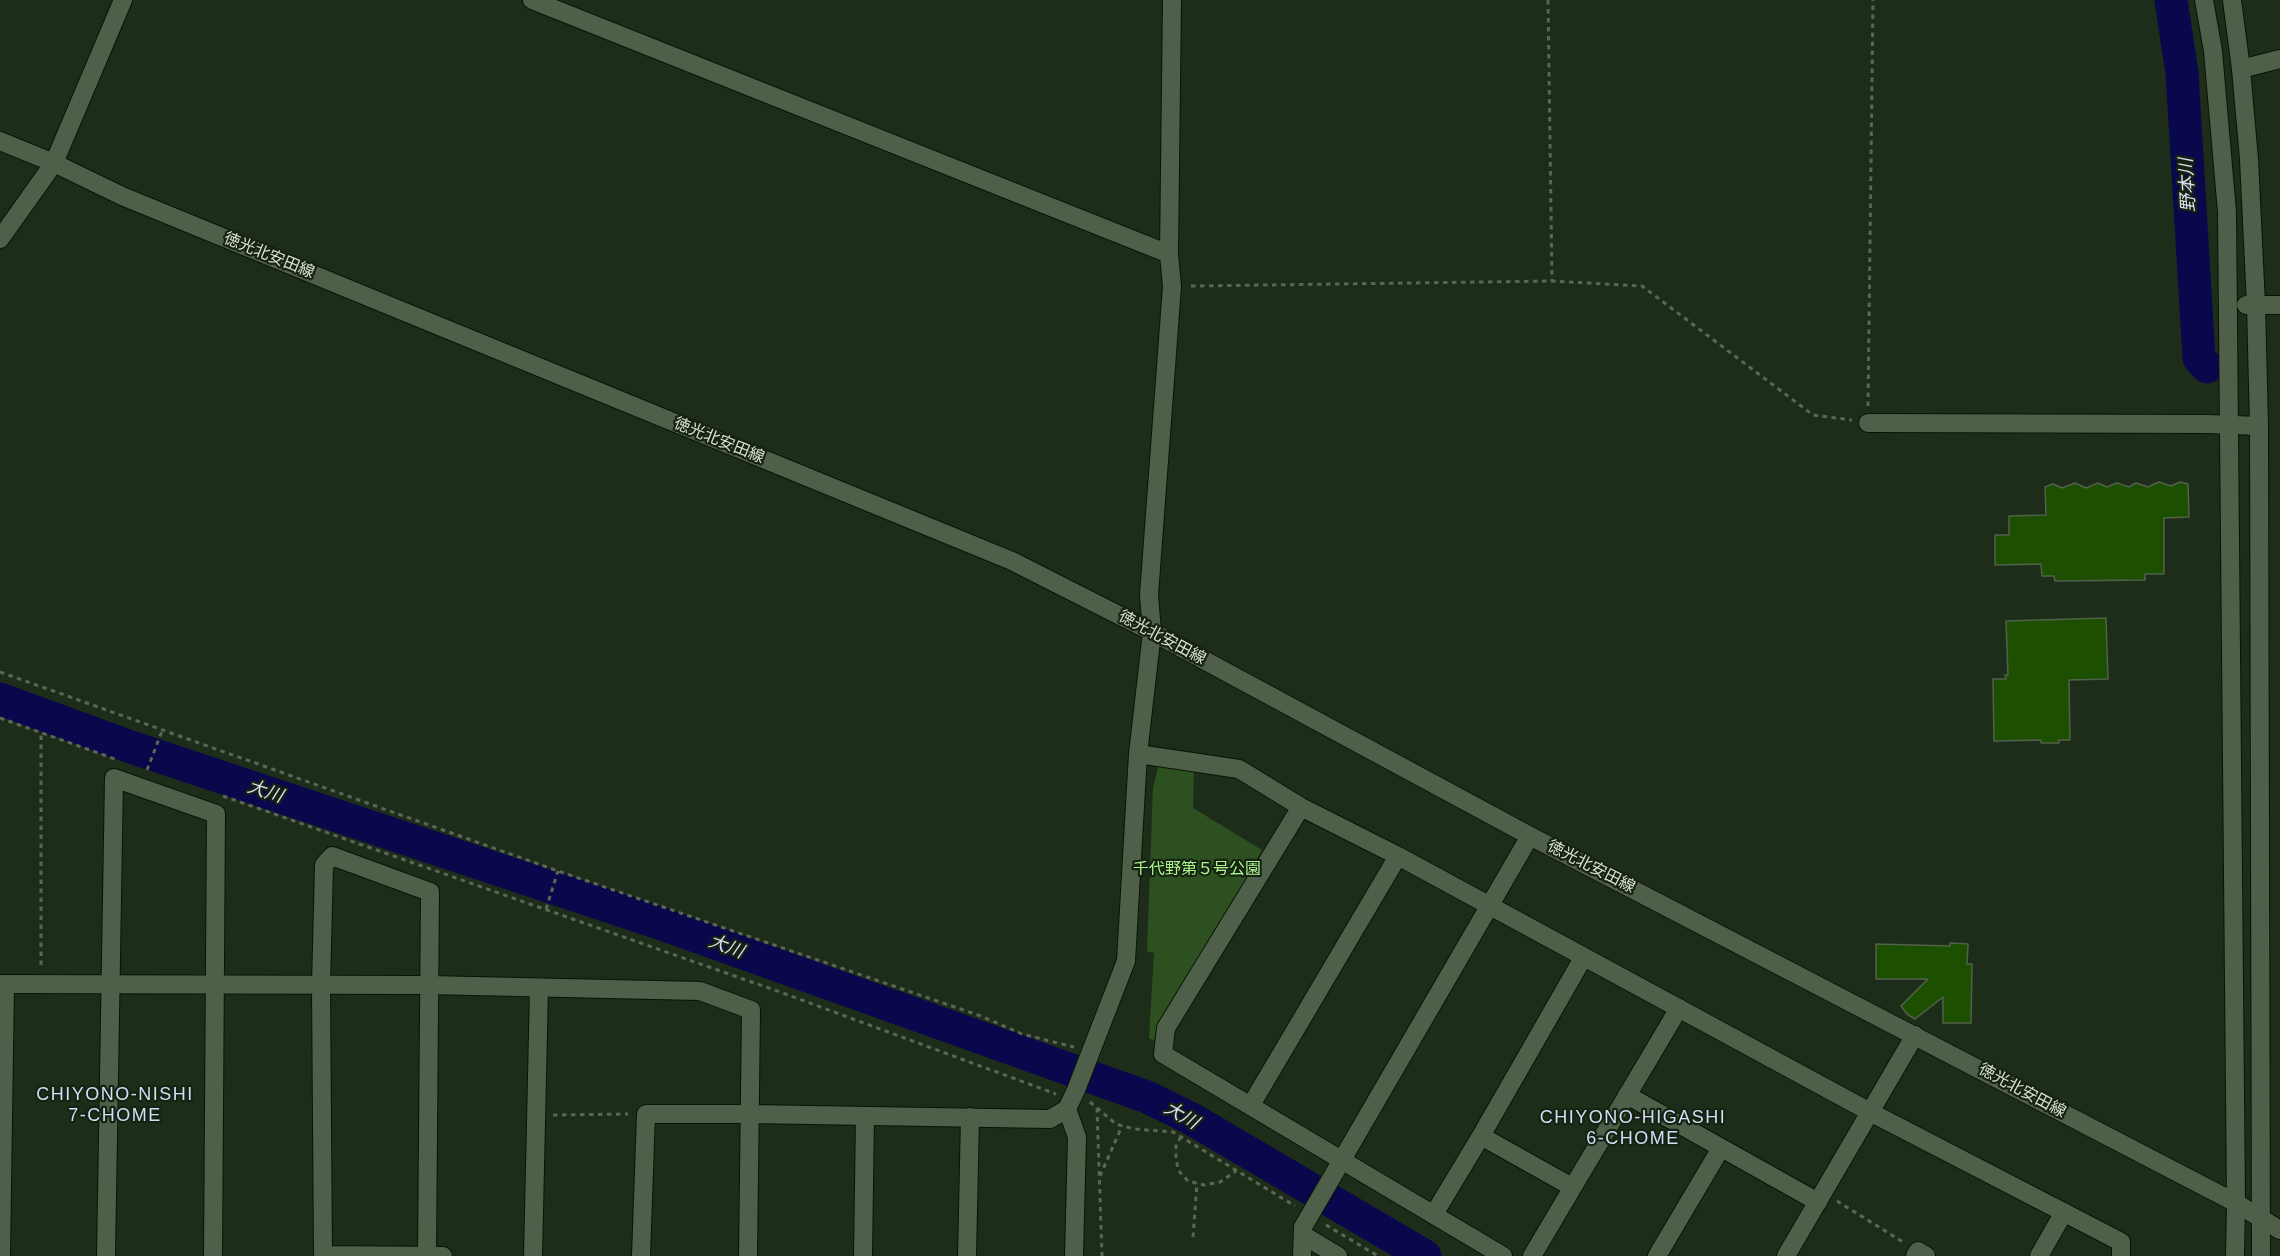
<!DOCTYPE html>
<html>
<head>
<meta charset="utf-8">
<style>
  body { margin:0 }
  canvas { display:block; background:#1e2d19 }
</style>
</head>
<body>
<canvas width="2280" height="1256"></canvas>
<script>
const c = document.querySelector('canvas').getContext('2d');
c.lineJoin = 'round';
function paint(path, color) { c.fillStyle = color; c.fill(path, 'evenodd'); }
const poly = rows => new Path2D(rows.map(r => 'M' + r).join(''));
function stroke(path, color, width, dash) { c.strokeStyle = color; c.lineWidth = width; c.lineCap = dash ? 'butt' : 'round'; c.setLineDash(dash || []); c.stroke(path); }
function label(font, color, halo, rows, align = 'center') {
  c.font = font + ' Helvetica,"Noto Sans JP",sans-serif'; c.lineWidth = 4.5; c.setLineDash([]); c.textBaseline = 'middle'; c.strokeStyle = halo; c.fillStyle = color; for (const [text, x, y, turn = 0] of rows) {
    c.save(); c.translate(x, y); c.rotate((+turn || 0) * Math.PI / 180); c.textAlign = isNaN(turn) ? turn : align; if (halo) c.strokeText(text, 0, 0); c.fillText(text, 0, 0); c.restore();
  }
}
paint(poly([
  [1159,763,1194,767,1193,808,1262,850,1154,1041,1149,1038,1154,953,1147,951,1153,788]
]), '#2c501f');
stroke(poly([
  [2171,0,2182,73,2199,358,2207,367],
  [0,699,128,746,665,925,1147,1097,1190,1118,1425,1256]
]), '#09084d', 33);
const building = poly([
  [2159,482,2171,486,2180,482,2188,484,2189,517,2164,518,2164,574,2145,574,2145,580,2055,581,2054,576,2042,576,2041,564,1995,565,1995,535,2009,535,2009,516,2046,515,2045,487,2053,484,2062,488,2075,483,2086,488,2098,483,2107,487,2117,483,2129,487,2136,483,2148,487,2159,482],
  [2106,618,2108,679,2069,680,2070,740,2059,740,2059,743,2041,743,2041,740,1994,741,1993,679,2006,679,2005,675,2008,675,2006,621,2106,618],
  [1950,943,1968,944,1967,964,1972,964,1971,1023,1943,1023,1943,997,1915,1019,1907,1014,1901,1006,1928,979,1876,979,1876,944,1950,946,1950,943]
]);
paint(building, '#1c4f00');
stroke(building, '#51614b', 1.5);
const street = poly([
  [532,0,1169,254],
  [2241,69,2280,59],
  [0,239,54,163,123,0],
  [1868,423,2208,424,2259,426],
  [1152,632,1149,595,1172,286,1169,254,1172,0],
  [1138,754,1239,769,1301,807,1398,856,1870,1112,2121,1242,2121,1256],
  [1301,807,1166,1028,1163,1054,1503,1256],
  [1627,1095,1818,1202],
  [1251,1105,1398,856],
  [1067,1109,1077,1137,1074,1256],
  [1572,1187,1481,1136,1583,958],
  [1434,1214,1481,1136],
  [1303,1235,1338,1256],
  [427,1255,430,892,332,856,324,865,321,986,323,1255,443,1256],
  [1,1256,5,984],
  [106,1256,114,778,216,814,213,1256],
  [533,1256,539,988],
  [641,1256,646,1114,750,1114],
  [863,1256,865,1116],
  [967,1256,970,1117],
  [1302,1256,1303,1227,1530,836],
  [1532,1256,1679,1008],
  [1657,1256,1721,1148],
  [1786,1256,1915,1035],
  [1915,1256,1918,1251,1926,1256],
  [2039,1256,2064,1212]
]);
const secondary = poly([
  [2204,0,2213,51,2227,212,2236,1203,2235,1256],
  [2232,0,2241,69,2249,159,2256,305,2259,426,2261,1256],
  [0,141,54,163,122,196,1012,561,1152,632,1530,836,2236,1203,2280,1230],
  [2246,305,2280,305],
  [0,984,428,985,700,991,751,1010,748,1256],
  [750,1114,1050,1119,1067,1109,1076,1090,1126,961,1138,754,1152,632]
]);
stroke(street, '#081504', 20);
stroke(secondary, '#081504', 20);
stroke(poly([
  [1548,0,1552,281],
  [1191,286,1552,281,1642,286,1813,415,1852,420],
  [1868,406,1873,0],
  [0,672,558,871,981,1016,1022,1034,1074,1047],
  [0,718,115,759],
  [147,770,162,731],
  [223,796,780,992,1056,1094],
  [546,909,558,871],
  [41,965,41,733],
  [1090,1102,1116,1124,1134,1129,1173,1132,1295,1206],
  [1097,1108,1102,1256],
  [553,1115,628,1114],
  [1181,1137,1176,1144,1176,1157,1178,1170,1188,1181,1204,1185,1220,1182,1236,1171],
  [1100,1176,1122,1126],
  [1837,1201,1903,1242],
  [1326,1225,1378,1256],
  [1193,1237,1197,1183]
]), '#5a6755', 3, [4.5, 4.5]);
stroke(street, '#4f5f49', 18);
stroke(secondary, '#4f5f49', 18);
label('16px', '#d7e1d4', '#152310', [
  ["徳光北安田線",269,256,22],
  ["徳光北安田線",719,441,22],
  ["徳光北安田線",1162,638,28],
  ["徳光北安田線",1591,867,27],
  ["徳光北安田線",2022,1091,28]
]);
label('16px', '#adf693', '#152310', [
  ["千代野第５号公園",1197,870]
]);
label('italic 18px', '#d7dff4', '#152310', [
  ["野本川",2188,185,-93],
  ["大川",265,792,18],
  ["大川",726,947,20],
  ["大川",1181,1116,30]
]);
c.letterSpacing = '1.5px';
label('18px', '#d3ddf9', '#152310', [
  ["CHIYONO-NISHI",115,1095],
  ["7-CHOME",115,1116],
  ["CHIYONO-HIGASHI",1633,1118],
  ["6-CHOME",1633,1139]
]);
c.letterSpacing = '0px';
</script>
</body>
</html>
